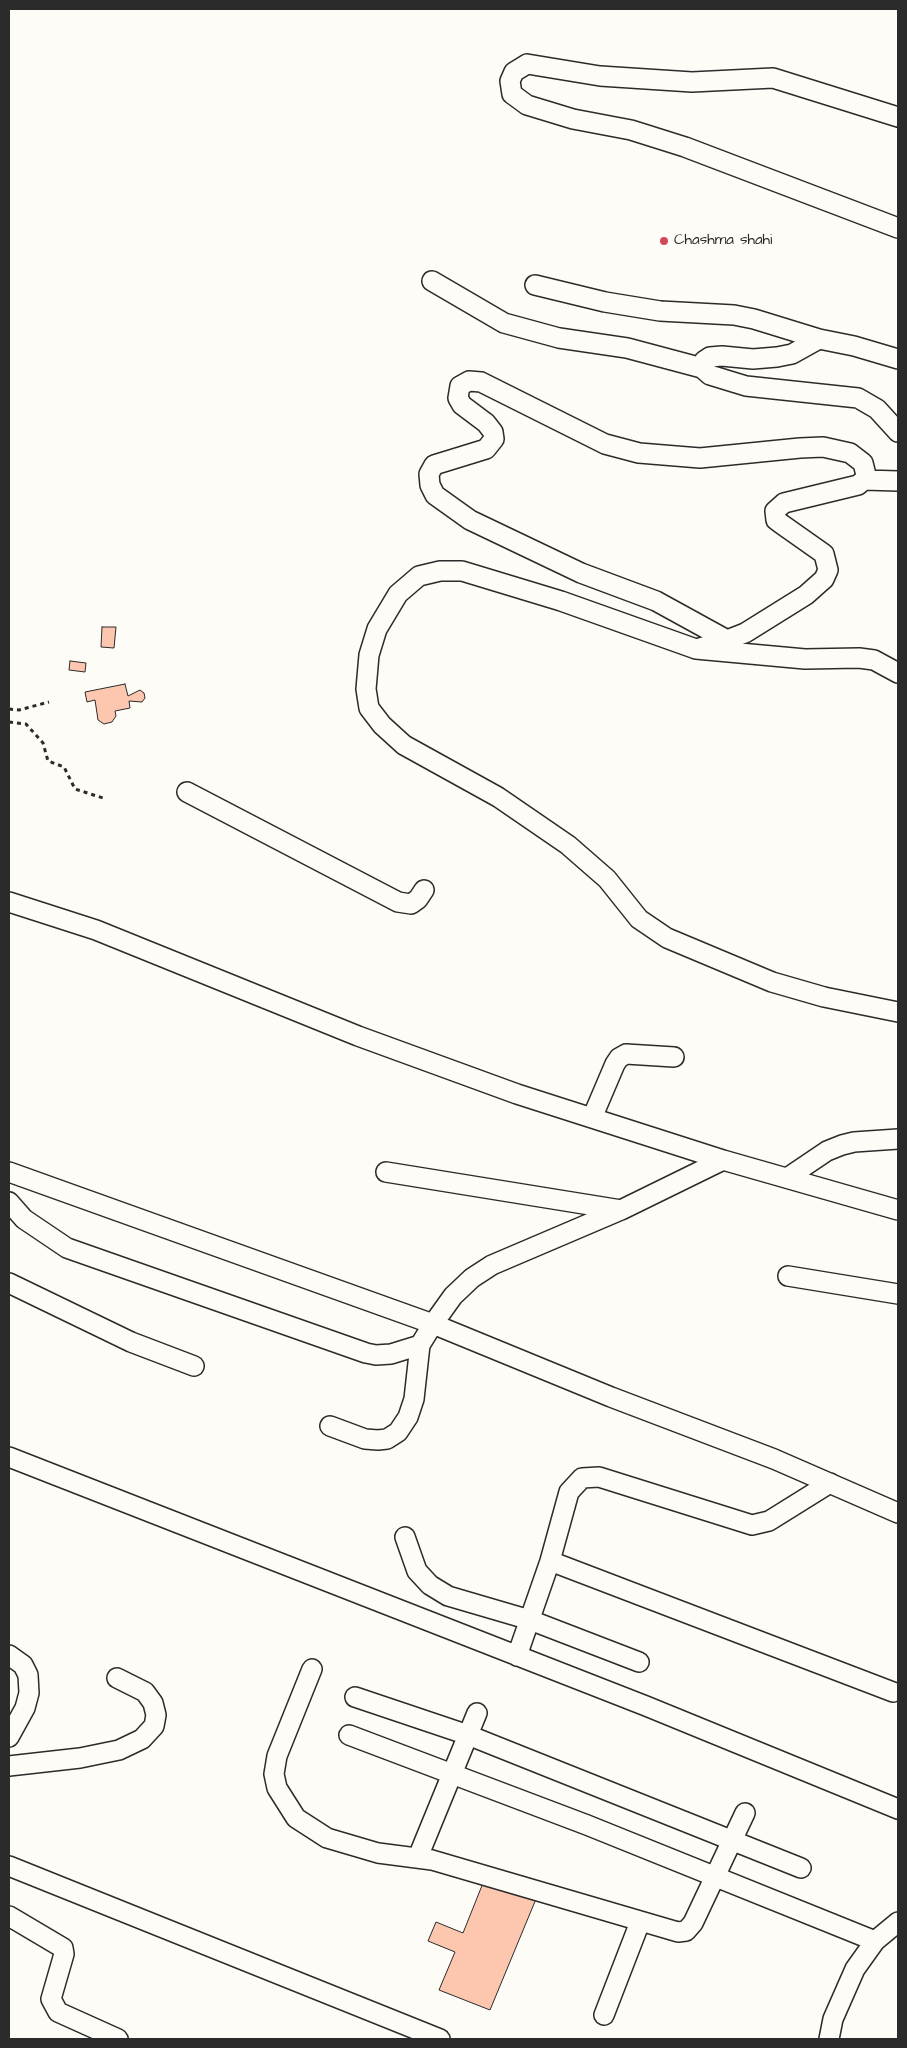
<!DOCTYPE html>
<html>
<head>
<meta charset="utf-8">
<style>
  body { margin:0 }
  #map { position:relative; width:907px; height:2048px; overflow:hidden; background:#fdfcf7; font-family:"Architects Daughter",sans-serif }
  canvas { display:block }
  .frame { position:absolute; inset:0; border:10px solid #2b2b2b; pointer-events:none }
</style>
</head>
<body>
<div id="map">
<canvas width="907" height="2048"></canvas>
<div class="frame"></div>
</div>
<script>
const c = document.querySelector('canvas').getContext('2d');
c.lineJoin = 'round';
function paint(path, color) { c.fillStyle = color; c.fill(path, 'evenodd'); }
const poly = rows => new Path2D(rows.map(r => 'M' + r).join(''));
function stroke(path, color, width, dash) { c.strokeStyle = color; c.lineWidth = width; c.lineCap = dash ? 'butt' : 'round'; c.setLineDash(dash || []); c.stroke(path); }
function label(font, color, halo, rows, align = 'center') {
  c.font = font + ' "Architects Daughter",sans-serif'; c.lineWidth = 4; c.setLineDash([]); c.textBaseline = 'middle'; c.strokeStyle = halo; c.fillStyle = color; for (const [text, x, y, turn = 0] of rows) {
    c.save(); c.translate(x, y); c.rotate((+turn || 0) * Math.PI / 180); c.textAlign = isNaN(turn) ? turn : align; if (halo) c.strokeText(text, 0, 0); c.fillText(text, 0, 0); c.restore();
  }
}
const building = poly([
  [102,627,116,627,114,648,101,647,102,627],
  [70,661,86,663,85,672,69,670,70,661],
  [125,684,128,696,140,690,144,693,145,698,142,702,129,701,130,708,115,711,116,716,112,722,104,724,98,720,95,700,87,702,85,692,125,684],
  [485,1878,536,1899,490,2010,439,1990,455,1952,428,1941,436,1922,463,1933,485,1878]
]);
paint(building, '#fdc7af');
stroke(building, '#2b2b2b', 1);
const minor = poly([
  [898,117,773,78,692,82,600,76,527,64,514,72,510,81,512,94,527,105,573,119,631,130,685,147,898,228],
  [432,281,504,323,559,338,627,348,702,368],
  [535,285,605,302,660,311,734,315,754,319,819,339,854,346,898,359],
  [819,339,792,354,777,357,753,359,722,356,710,357,704,361,702,368,710,375,746,386,858,398,877,409,898,432],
  [864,480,898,481],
  [696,649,727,640,745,633,806,595,824,579,828,570,824,554,780,523,776,520,775,511,784,503,858,485,864,480,866,475,863,463,850,453,823,447,800,448,700,458,639,453,605,444,481,382,469,381,460,386,458,398,462,405,486,423,493,432,494,439,486,449,434,465,429,474,430,485,435,495,470,520,581,573,656,601,727,640],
  [898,673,874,660,859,658,805,659,696,649,561,601,462,571,440,571,419,576,398,594,377,629,369,655,366,689,369,708,382,725,404,745,498,797,568,845,607,879,639,919,667,938,772,982,824,997,898,1012],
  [187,792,398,902,411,904,418,899,424,890],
  [9,902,96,930,358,1036,517,1094,723,1160,898,1210],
  [592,1118,615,1064,619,1058,626,1054,674,1057],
  [9,1172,433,1324,453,1296,472,1278,492,1265,621,1210,723,1160],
  [386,1172,621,1210],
  [787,1178,827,1151,842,1145,854,1142,898,1139],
  [9,1202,24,1219,67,1248,366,1353,376,1355,391,1354,420,1345],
  [788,1276,898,1294],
  [9,1283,131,1342,194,1366],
  [330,1426,365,1439,378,1440,387,1439,398,1432,408,1417,414,1399,420,1345,433,1324,611,1397,774,1459,898,1513],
  [9,1457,646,1706,898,1809],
  [405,1537,417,1571,430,1585,448,1596,530,1620,639,1662],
  [550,1561,893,1692],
  [9,1655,23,1665,28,1675,29,1693,25,1708,9,1737],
  [517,1656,550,1561,569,1492,582,1478,599,1477,752,1525,769,1521,830,1483],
  [312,1669,277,1756,274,1774,277,1788,296,1818,327,1838,378,1853,432,1860,678,1932,686,1931,693,1923,745,1813],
  [355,1697,468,1735,801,1868],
  [349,1735,587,1825,875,1941],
  [9,1766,80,1758,119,1750,142,1739,154,1726,156,1715,153,1703,145,1692,117,1678],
  [418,1857,477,1713],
  [9,1866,440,2039],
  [9,1916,63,1948,64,1954,51,1999,58,2012,118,2039],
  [604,2015,640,1922],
  [829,2039,833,2019,855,1969,875,1941,898,1922]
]);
stroke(minor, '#2b2b2b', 22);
stroke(poly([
  [9,709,19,710,49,702],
  [9,722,26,724,43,743,48,761,64,767,75,789,106,799]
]), '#2b2b2b', 3, [4, 4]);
stroke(minor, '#fdfcf7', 19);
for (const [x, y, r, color] of [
  [664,241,5,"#d1495b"]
]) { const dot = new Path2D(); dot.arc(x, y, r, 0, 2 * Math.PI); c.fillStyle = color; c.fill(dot); stroke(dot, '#fdfcf7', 2); }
label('15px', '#2b2b2b', '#fdfcf7', [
  ["Chashma shahi",674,241]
], 'left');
</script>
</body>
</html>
